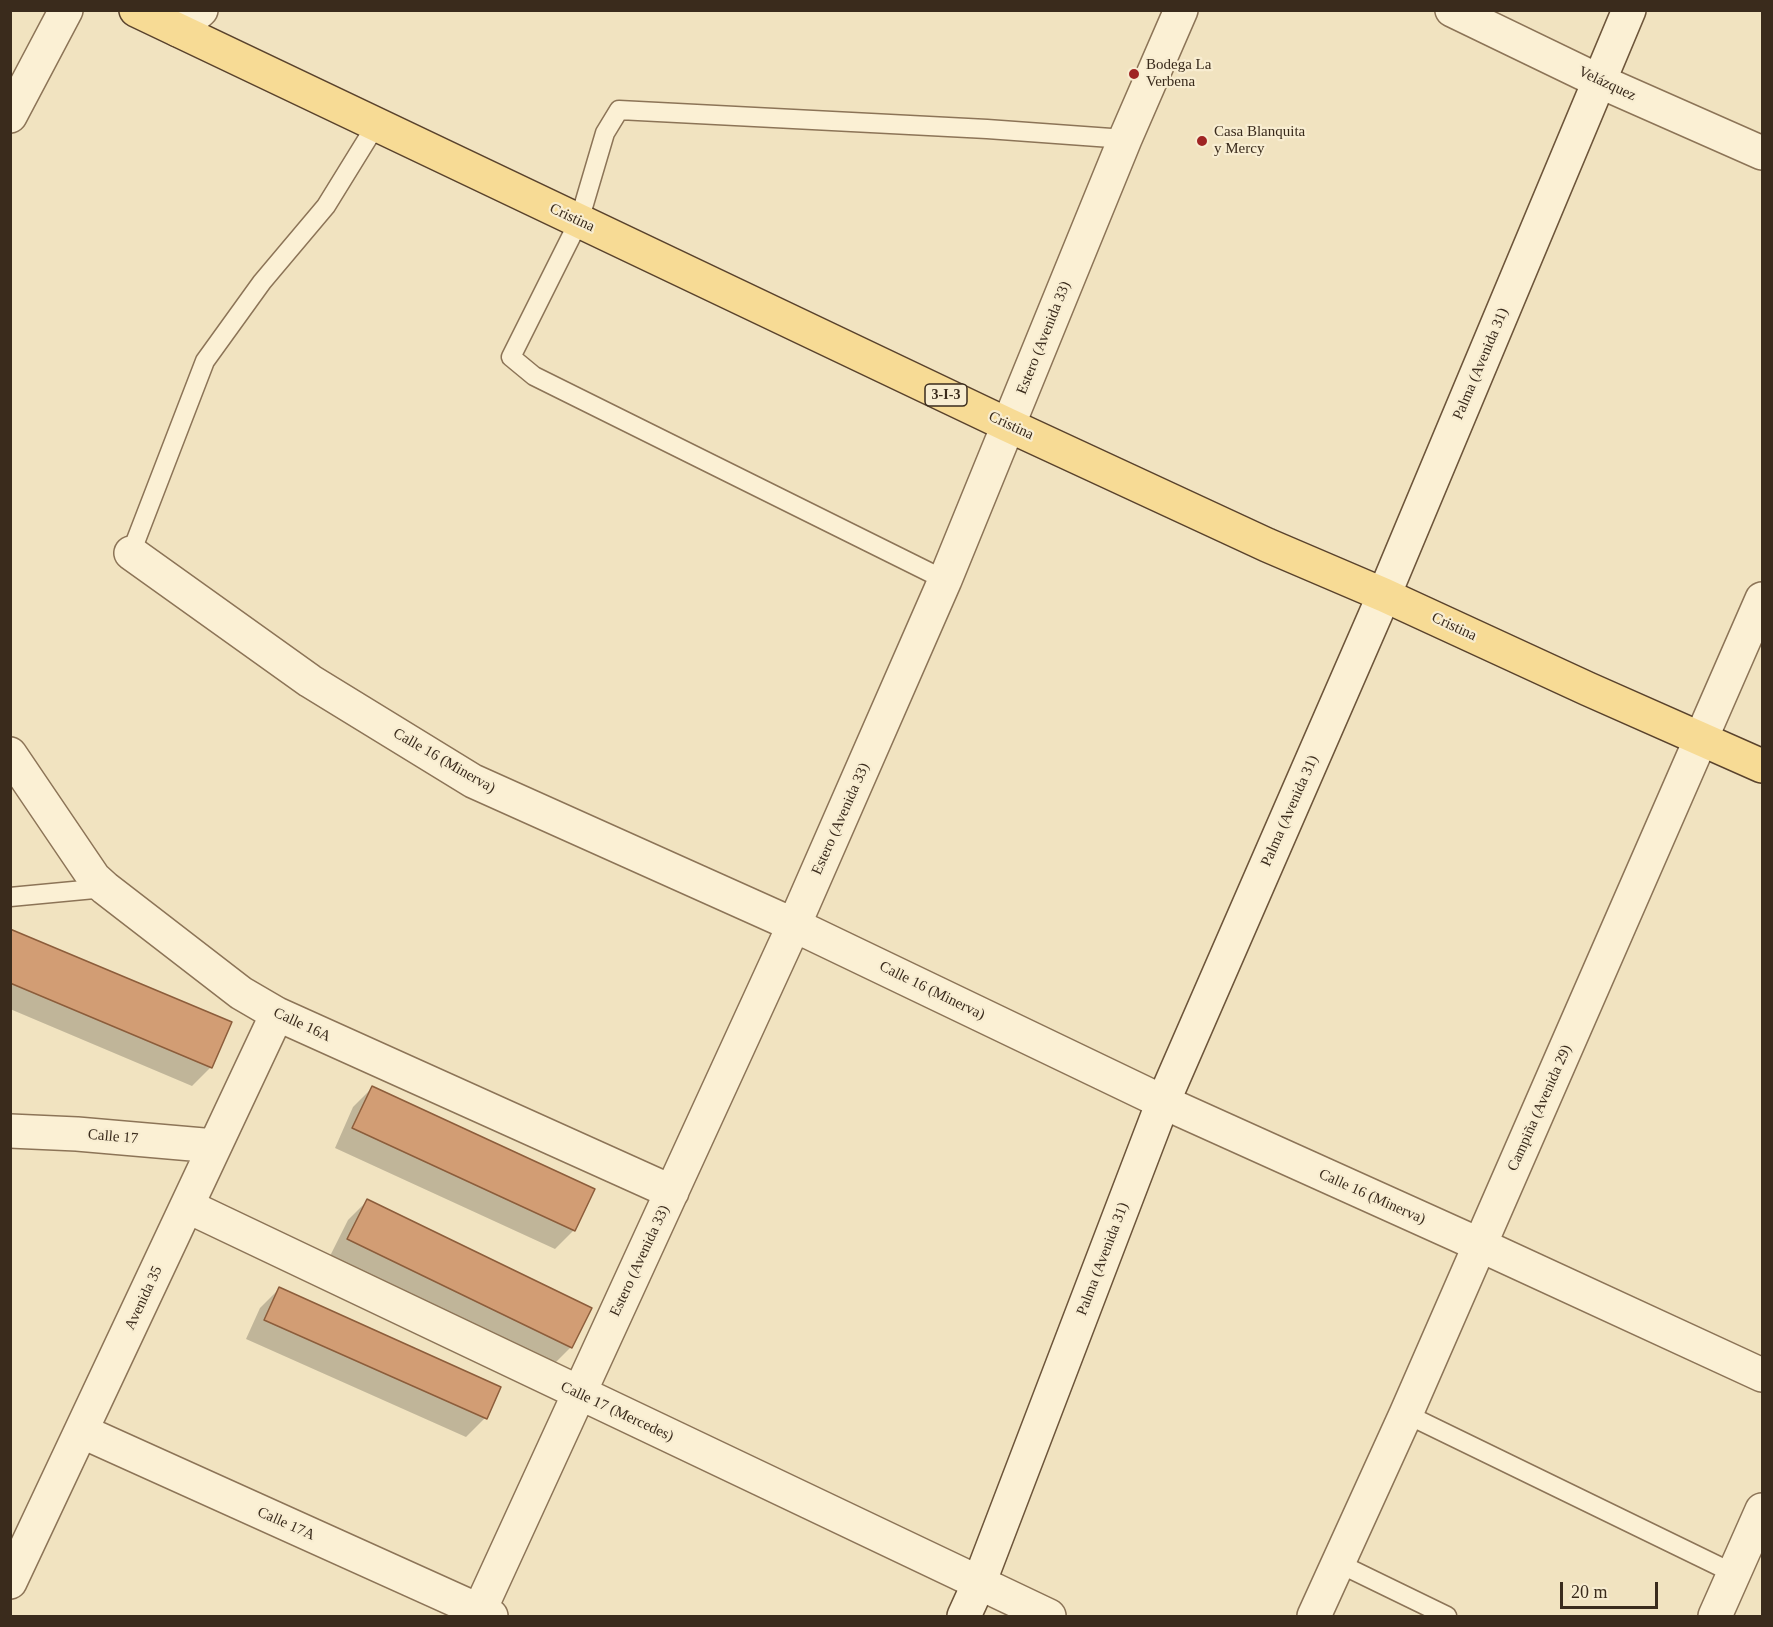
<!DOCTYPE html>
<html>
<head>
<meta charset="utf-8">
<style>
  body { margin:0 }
  #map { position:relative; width:1773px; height:1627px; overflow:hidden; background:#f1e3c0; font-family:"Times New Roman",serif }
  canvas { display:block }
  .frame { position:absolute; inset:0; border:12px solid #3a2b1c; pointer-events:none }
  .scale { position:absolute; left:1560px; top:1582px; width:98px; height:27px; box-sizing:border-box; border:3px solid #3a2b1c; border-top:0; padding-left:8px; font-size:18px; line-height:21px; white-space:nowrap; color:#3a2b1c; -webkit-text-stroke:4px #f8edd1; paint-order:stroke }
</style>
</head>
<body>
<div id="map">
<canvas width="1773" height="1627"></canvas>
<div class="frame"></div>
<div class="scale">20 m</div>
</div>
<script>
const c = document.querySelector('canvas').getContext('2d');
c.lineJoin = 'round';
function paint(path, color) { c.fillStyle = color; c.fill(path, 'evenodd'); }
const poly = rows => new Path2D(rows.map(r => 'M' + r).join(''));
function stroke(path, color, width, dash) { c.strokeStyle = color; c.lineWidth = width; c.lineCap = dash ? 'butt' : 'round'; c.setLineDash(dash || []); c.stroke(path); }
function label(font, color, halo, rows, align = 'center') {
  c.font = font + ' "Times New Roman",serif'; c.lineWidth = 4.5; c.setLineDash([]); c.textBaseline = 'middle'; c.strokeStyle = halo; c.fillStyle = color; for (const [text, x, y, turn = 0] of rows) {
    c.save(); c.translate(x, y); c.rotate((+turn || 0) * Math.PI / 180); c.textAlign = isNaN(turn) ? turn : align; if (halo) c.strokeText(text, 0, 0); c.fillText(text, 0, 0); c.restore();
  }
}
paint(poly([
  [10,930,211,1067,192,1086,10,1009],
  [372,1088,574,1230,555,1249,335,1148,353,1107],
  [367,1201,571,1347,552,1366,329,1258,348,1220],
  [279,1289,485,1418,466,1437,246,1339,260,1308]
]), '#0003');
const building = poly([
  [10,929,232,1022,212,1068,10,983,10,929],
  [372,1086,595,1189,575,1231,352,1128,372,1086],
  [367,1199,592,1308,572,1348,347,1239,367,1199],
  [279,1287,501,1387,487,1419,264,1320,279,1287]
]);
paint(building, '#d29d74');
stroke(building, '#8c5d3b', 1.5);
const lane = poly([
  [131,553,205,361,262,282,326,206,376,125],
  [945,580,534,376,511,357,579,221,605,133,619,110,987,129,1125,139],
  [10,897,105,888],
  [1406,1414,1735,1574],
  [1338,1563,1447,1616]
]);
const street = poly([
  [1452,10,1599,81,1762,153],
  [178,30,201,10],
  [10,116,66,10],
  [131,553,310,681,473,781,794,925,1163,1102,1480,1245,1762,1375],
  [10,754,94,878,105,888,241,993,277,1014,672,1192],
  [10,1131,77,1134,215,1146],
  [187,1206,1049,1616],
  [81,1431,491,1616],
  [10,1582,277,1014],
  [477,1616,794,925,945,580,1125,139,1181,10],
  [1314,1616,1406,1414,1762,599],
  [1715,1616,1762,1510]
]);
const secondary = poly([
  [964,1616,979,1583,1163,1102,1384,595,1629,10]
]);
const primary = poly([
  [136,10,1008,425,1267,545,1384,595,1588,689,1762,766]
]);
stroke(lane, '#8c7457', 21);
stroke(street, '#8c7457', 36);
stroke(secondary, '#6d553a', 36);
stroke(primary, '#59422c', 36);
stroke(lane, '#fbf0d4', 18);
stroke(street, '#fbf0d4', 33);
stroke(secondary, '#fbf0d4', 33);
stroke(primary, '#f7db95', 33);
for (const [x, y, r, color] of [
  [1134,74,6,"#9f2423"],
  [1202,141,6,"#9f2423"]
]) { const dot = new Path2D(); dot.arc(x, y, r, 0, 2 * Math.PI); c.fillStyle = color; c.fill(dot); stroke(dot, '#f8edd1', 2); }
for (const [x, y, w] of [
  [946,395,42]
]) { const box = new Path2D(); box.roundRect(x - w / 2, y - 11, w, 22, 4.5); c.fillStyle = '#f8edd1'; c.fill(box); stroke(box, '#3a2b1c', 1.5); }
label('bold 14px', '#3a2b1c', null, [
  ["3-I-3",946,395]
]);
label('15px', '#3a2b1c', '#f8edd1', [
  ["Bodega La",1146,65],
  ["Verbena",1146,82],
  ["Casa Blanquita",1214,132],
  ["y Mercy",1214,149]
], 'left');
label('15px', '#3a2b1c', '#f8edd1', [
  ["Velázquez",1607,84,25],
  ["Cristina",572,218,25],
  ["Estero (Avenida 33)",1044,338,-68],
  ["Palma (Avenida 31)",1481,364,-67],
  ["Cristina",1011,426,25],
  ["Cristina",1454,627,25],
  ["Calle 16 (Minerva)",444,761,30],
  ["Palma (Avenida 31)",1290,811,-66],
  ["Estero (Avenida 33)",841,819,-66],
  ["Calle 16 (Minerva)",932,991,26],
  ["Calle 16A",302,1025,25],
  ["Campiña (Avenida 29)",1540,1108,-66],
  ["Calle 17",113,1137,5],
  ["Calle 16 (Minerva)",1372,1197,24],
  ["Palma (Avenida 31)",1103,1259,-69],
  ["Estero (Avenida 33)",640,1261,-65],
  ["Avenida 35",144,1298,-65],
  ["Calle 17 (Mercedes)",617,1412,25],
  ["Calle 17A",286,1524,24]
]);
</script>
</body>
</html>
